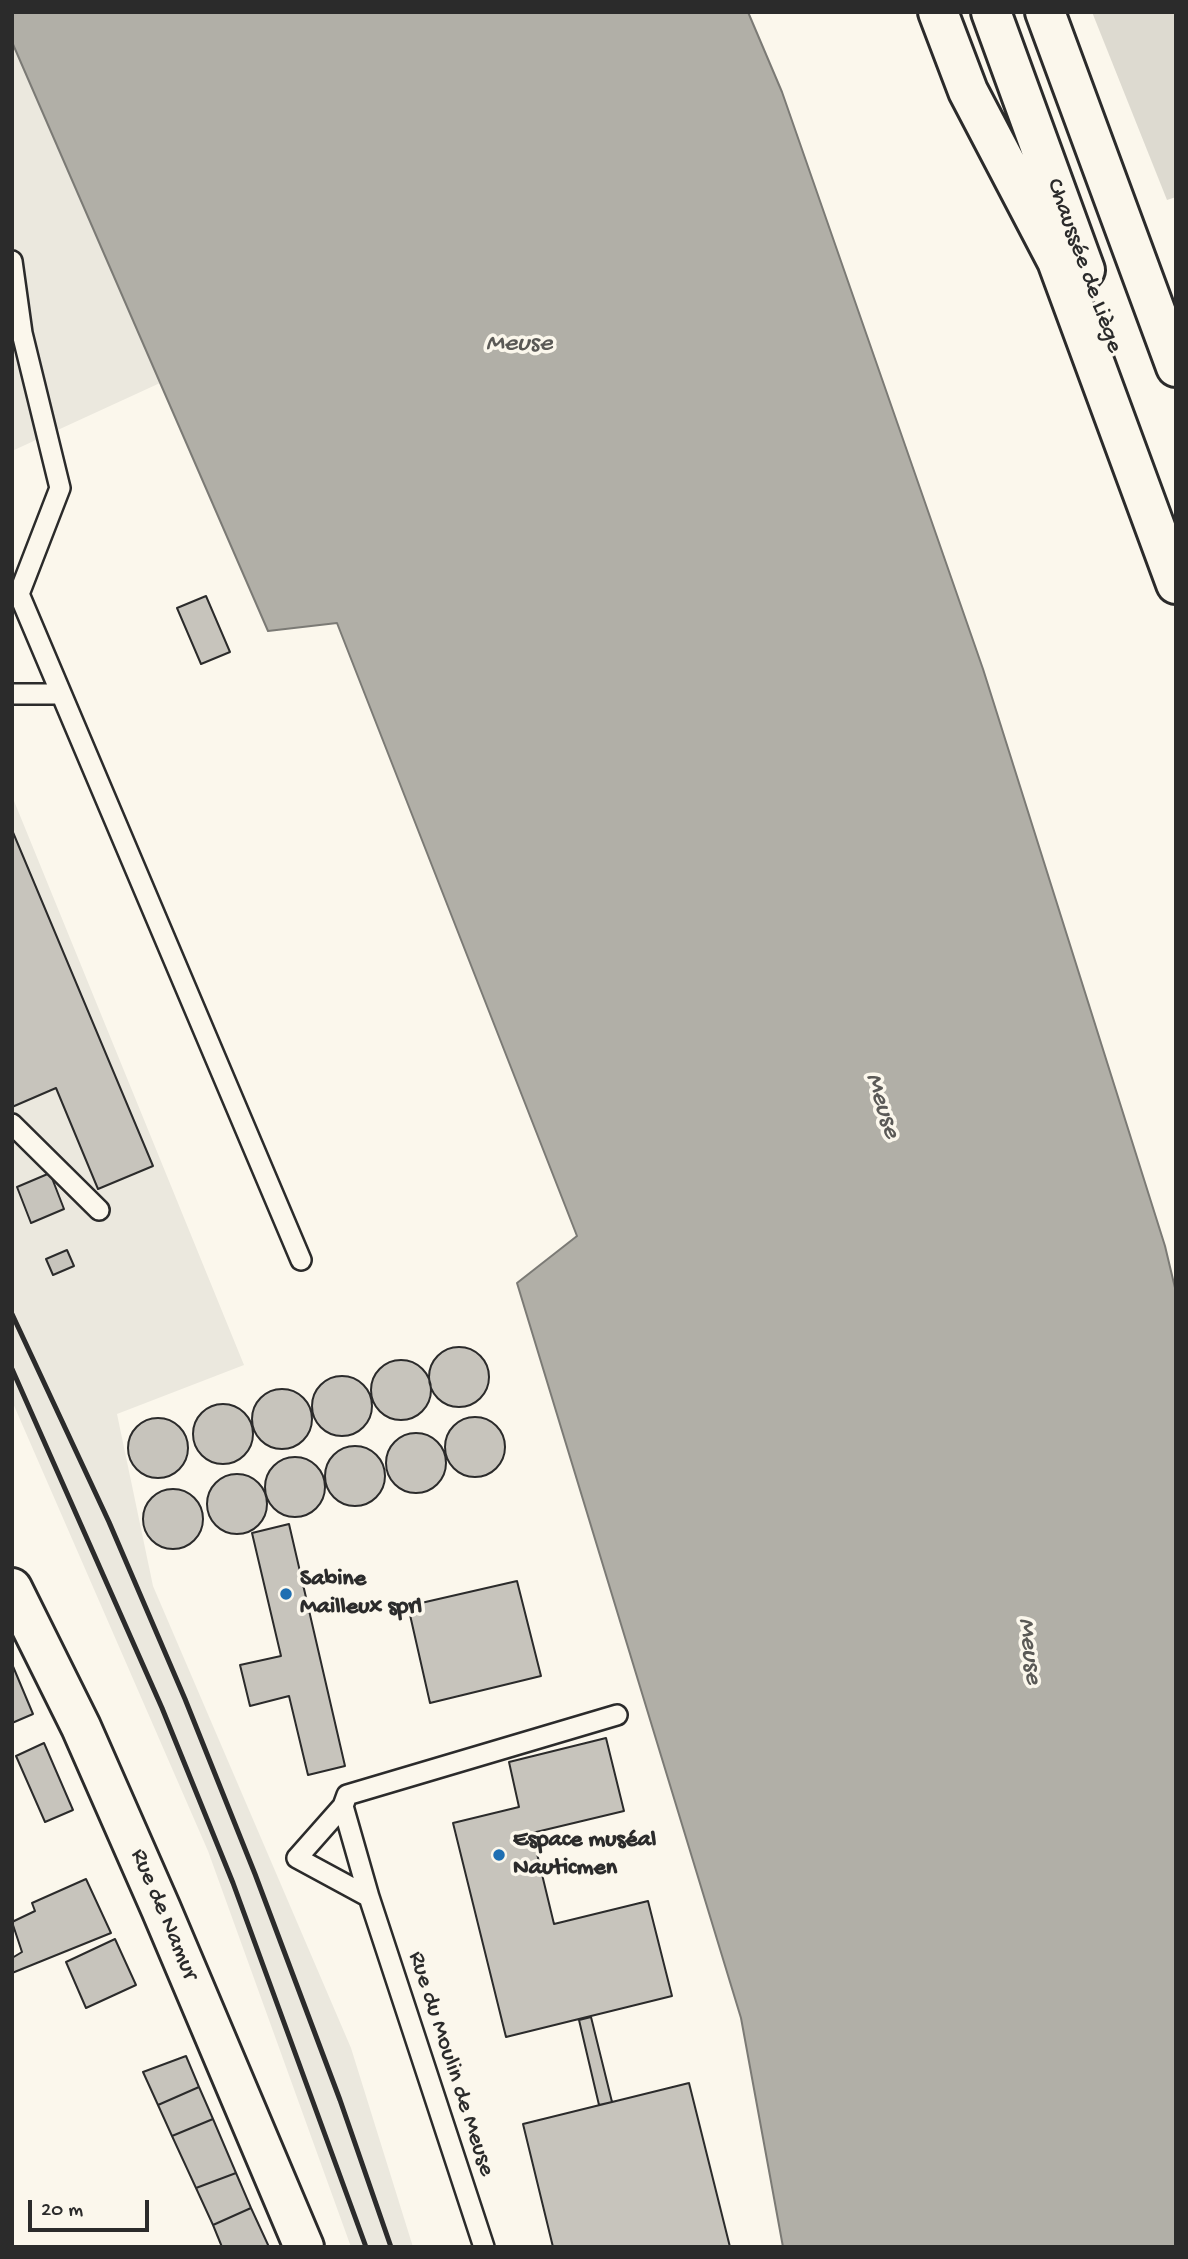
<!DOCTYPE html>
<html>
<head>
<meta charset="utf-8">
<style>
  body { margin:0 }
  #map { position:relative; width:1188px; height:2259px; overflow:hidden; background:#fbf7ec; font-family:"Gochi Hand",sans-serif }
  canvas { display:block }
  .frame { position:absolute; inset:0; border:14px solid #2b2b2b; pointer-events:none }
  .scale { position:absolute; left:28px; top:2200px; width:121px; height:32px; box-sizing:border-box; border:4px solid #2b2b2b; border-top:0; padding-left:9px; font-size:21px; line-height:24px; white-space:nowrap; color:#2b2b2b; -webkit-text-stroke:5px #fbf7ec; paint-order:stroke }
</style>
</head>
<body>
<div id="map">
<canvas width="1188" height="2259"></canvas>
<div class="frame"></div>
<div class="scale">20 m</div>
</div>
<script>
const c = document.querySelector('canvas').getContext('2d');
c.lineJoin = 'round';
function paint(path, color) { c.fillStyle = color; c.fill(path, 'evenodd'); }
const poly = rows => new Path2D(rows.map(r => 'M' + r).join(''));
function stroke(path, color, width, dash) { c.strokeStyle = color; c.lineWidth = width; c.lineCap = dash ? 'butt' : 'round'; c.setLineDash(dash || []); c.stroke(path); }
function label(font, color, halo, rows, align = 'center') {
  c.font = font + ' "Gochi Hand",sans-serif'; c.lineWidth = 7; c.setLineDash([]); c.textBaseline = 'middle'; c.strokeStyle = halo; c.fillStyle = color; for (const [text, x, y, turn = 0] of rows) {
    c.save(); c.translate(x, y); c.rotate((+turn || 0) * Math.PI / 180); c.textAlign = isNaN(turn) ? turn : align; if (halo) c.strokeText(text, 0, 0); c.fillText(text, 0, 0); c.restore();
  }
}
paint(poly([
  [12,42,160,383,12,451],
  [12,796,244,1365,117,1414,153,1586,351,2048,413,2247,351,2247,208,1851,12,1401]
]), '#ebe8de');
paint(poly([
  [1092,12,1176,12,1176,197,1167,200]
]), '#dddad0');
const water = poly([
  [12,12,748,12,782,92,983,669,1165,1246,1176,1292,1176,2247,783,2247,741,2018,517,1283,577,1236,337,623,268,631,12,42,12,12]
]);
paint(water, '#b1afa7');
stroke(water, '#7b7a75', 2);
const building = poly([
  [206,596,230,652,201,664,177,608,206,596],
  [12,830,153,1166,98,1189,56,1088,12,1107,12,830],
  [50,1173,64,1209,31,1223,17,1187,50,1173],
  [67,1250,74,1266,53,1275,46,1259,67,1250],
  '429 1377a30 30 0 1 1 60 0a30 30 0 1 1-60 0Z',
  '371 1390a30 30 0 1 1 60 0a30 30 0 1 1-60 0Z',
  '312 1406a30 30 0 1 1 60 0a30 30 0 1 1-60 0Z',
  '252 1419a30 30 0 1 1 60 0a30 30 0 1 1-60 0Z',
  '193 1434a30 30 0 1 1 60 0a30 30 0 1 1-60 0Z',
  '445 1447a30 30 0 1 1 60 0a30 30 0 1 1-60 0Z',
  '128 1448a30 30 0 1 1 60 0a30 30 0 1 1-60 0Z',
  '386 1463a30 30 0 1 1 60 0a30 30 0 1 1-60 0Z',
  '325 1476a30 30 0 1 1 60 0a30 30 0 1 1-60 0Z',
  '265 1487a30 30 0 1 1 60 0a30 30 0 1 1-60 0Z',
  '207 1504a30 30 0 1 1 60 0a30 30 0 1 1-60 0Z',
  '143 1519a30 30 0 1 1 60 0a30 30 0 1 1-60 0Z',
  [289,1524,345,1766,308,1775,289,1696,250,1706,240,1665,281,1656,252,1533,289,1524],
  [517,1581,541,1676,430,1703,408,1606,517,1581],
  [12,1664,33,1714,12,1723,12,1664],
  [606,1738,624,1811,532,1833,554,1924,648,1901,672,1996,506,2037,453,1823,519,1807,509,1762,606,1738],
  [44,1743,73,1810,45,1822,16,1756,44,1743],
  [86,1879,111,1933,12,1973,12,1958,22,1952,12,1922,35,1911,32,1903,86,1879],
  [115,1939,136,1985,86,2008,66,1962,115,1939],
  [591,2017,612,2102,599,2105,579,2020,591,2017],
  [186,2056,199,2087,158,2105,143,2072,186,2056],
  [689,2083,730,2247,553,2247,523,2124,689,2083],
  [199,2087,213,2119,172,2136,158,2105,199,2087],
  [213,2119,236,2173,196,2188,172,2136,213,2119],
  [236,2173,251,2208,213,2225,196,2188,236,2173],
  [251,2208,269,2247,222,2247,213,2225,251,2208]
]);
paint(building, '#c7c4bc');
stroke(building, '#2b2b2b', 2);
const service = poly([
  [12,261,22,333,60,488,19,594,301,1260],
  [12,694,61,694],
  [12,1124,99,1210],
  [343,1806,369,1897],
  [484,2247,369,1897,297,1858,343,1806,347,1795,617,1715]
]);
const secondary = poly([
  [12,1588,81,1727,161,1909,304,2247]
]);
const primary = poly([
  [938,12,968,91,1057,261,1176,584],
  [991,12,1085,270],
  [1045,12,1176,367]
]);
stroke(service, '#2b2b2b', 24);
stroke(secondary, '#2b2b2b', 44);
stroke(primary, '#2b2b2b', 44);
stroke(service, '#fbf7ec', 19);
stroke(secondary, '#fbf7ec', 38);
stroke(primary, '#fbf7ec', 38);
stroke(poly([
  [12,1314,109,1522,185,1699,255,1874,340,2100,391,2247],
  [12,1369,162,1708,233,1883,366,2247]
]), '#2b2b2b', 5);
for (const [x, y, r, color] of [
  [286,1594,7,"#1f6fb2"],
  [499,1855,7,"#1f6fb2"]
]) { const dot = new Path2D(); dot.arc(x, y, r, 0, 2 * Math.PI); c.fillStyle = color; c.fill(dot); stroke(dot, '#fbf7ec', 2.5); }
label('24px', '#2b2b2b', '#fbf7ec', [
  ["Chaussée de Liège",1083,266,70],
  ["Rue de Namur",163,1915,67],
  ["Rue du Moulin de Meuse",450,2064,72]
]);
label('bold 24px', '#2b2b2b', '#fbf7ec', [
  ["Sabine",300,1580],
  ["Mailleux sprl",300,1608],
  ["Espace muséal",513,1841],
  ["Nauticmen",513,1869]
], 'left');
label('italic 26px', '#5a5956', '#fbf7ec', [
  ["Meuse",519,345],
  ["Meuse",881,1106,72],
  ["Meuse",1028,1651,83]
]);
</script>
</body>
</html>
